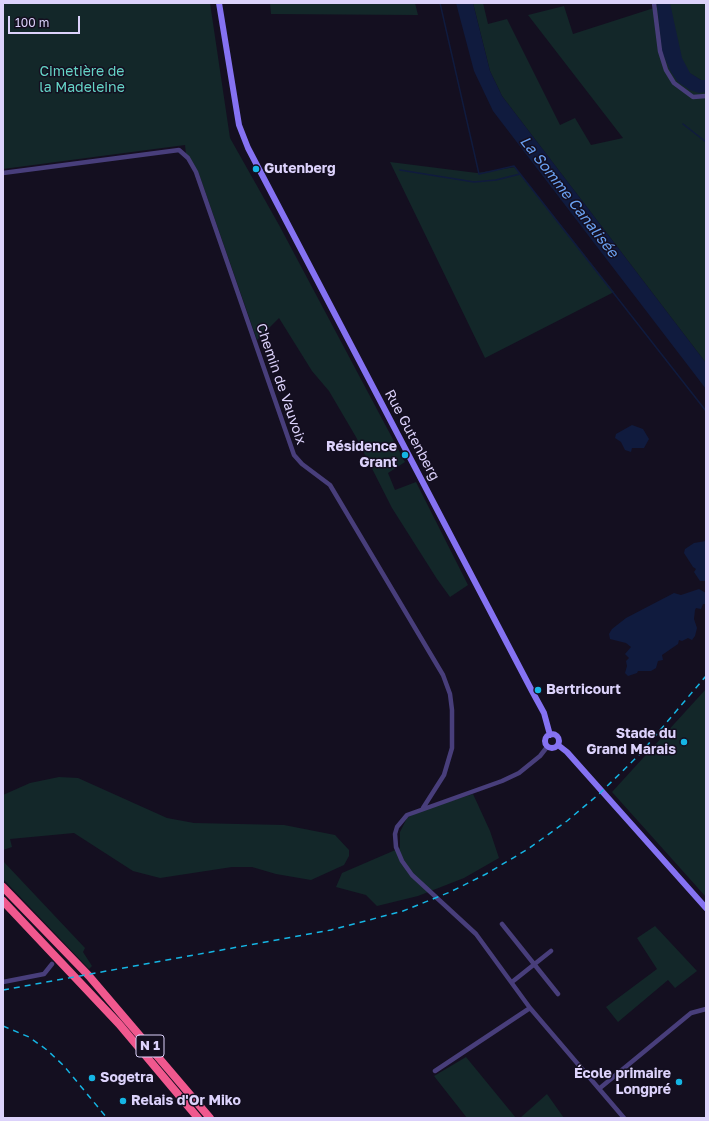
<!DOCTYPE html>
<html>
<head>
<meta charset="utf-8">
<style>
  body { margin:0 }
  #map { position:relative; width:709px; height:1121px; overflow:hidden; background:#140f20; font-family:"Golos Text",sans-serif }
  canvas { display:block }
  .frame { position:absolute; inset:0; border:4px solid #dcd2fb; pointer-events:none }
  .scale { position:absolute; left:8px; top:16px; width:72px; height:18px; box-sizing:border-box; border:2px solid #dcd2fb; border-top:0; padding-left:5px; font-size:12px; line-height:14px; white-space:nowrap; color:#dcd2fb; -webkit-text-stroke:3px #140f20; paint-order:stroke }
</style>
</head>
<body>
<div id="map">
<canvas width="709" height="1121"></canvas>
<div class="frame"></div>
<div class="scale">100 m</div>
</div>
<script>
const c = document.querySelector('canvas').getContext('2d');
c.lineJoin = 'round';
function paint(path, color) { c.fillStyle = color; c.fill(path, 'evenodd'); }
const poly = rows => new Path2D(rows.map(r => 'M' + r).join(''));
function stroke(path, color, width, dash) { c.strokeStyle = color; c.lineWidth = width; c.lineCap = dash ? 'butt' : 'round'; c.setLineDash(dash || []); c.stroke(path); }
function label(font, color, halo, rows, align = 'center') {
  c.font = font + ' "Golos Text",sans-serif'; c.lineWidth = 3; c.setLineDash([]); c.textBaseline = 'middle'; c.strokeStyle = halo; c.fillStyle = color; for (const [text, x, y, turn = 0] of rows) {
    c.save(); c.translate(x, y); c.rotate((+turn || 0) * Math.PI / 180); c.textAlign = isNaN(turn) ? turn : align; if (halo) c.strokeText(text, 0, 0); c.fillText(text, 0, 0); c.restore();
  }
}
paint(poly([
  [3,3,210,3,230,138,279,225,405,462,388,473,395,490,416,482,468,585,450,597,437,579,392,508,356,437,329,391,312,371,279,318,257,340,199,174,186,154,185,145,3,169],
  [270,3,415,3,418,15,271,14],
  [473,3,483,3,488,24,507,19,560,125,575,118,591,145,623,138,528,15,564,6,573,34,657,7,658,3,706,3,706,83,669,61,706,89,706,363,502,96,490,71],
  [390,162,477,173,515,167,614,292,485,358],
  [706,689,706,897,612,792],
  [59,777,78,778,167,818,194,823,284,825,335,835,349,850,349,856,344,865,311,880,276,874,252,867,232,867,160,878,133,871,74,833,10,839,12,847,3,850,3,795,30,783],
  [473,794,490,831,499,858,464,878,418,896,377,906,366,895,336,887,342,873,400,848,400,832,407,818,419,811],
  [3,861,85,948,83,952,92,966,89,969,3,879],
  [655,926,697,971,675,988,668,980,618,1022,606,1007,657,969,637,938],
  [466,1057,516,1118,467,1118,434,1076],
  [547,1094,564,1118,520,1118]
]), '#132729');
paint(poly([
  [456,3,473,3,490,71,502,96,706,363,706,389,493,111,474,71],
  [657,3,670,3,682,58,690,73,701,80,706,80,706,92,699,93,690,90,678,82,671,72,662,52],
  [632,425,643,429,649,439,644,448,632,448,631,452,625,450,621,442,615,438,616,434],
  [706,541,706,581,700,581,694,572,696,569,693,567,684,553,685,549,694,543],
  [699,589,706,593,706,604,703,604,701,609,696,608,695,610,694,619,697,628,695,636,692,640,688,638,682,641,679,640,678,644,662,655,663,660,658,661,656,668,651,671,638,671,637,673,628,676,625,673,627,666,626,661,629,658,625,654,631,647,626,643,610,639,609,634,612,629,626,618,674,593,681,595]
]), '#101b3e');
stroke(poly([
  [440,3,479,174,514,166,706,411],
  [683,124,706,142],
  [400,170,474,182,496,180,520,174]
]), '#101b3e', 1.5);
stroke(poly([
  [654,3,660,51,666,70,674,83,693,97,706,96],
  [3,173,179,150,188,158,196,172,294,455,302,464,330,485,443,675,450,694,452,710,452,748,444,775,423,808],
  [547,747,540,756,519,773,502,781,407,815,397,827,395,834,396,847,402,861,412,875,476,934,530,1008,624,1118],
  [502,924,558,994],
  [3,982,44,974,52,964],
  [512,982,551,951],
  [435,1071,530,1008],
  [600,1088,691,1013,706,1009]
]), '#483e7b', 4.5);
stroke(poly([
  [219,3,239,125,248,148,532,691,544,713,550,735],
  '545 741a7 7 0 1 1 14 0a7 7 0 1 1-14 0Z',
  [558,745,567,752,706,908]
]), '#8572f2', 6);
stroke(poly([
  [3,887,89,976,210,1118],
  [3,901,119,1024,198,1118]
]), '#f0588e', 8);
stroke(poly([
  [3,990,331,930,403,911,450,892,486,874,528,849,567,821,599,794,639,755,706,676],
  [3,1026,29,1037,47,1050,64,1066,107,1118]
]), '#15b5e4', 1.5, [6, 5]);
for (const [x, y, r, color] of [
  [256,169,4,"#15b5e4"],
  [405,455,4,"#15b5e4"],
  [538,690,4,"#15b5e4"],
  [684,742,4,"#15b5e4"],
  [92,1078,4,"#15b5e4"],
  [679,1082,4,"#15b5e4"],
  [123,1101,4,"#15b5e4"]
]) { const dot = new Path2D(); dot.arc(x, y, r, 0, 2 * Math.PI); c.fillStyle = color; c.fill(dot); stroke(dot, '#140f20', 1.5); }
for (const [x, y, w] of [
  [150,1046,28]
]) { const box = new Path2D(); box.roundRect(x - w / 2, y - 11, w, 22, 3); c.fillStyle = '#140f20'; c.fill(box); stroke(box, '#dcd2fb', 1); }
label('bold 13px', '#dcd2fb', null, [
  ["N 1",150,1046]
]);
label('14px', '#65d4c6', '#140f20', [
  ["Cimetière de",82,72],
  ["la Madeleine",82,88]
]);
label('bold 14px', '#dcd2fb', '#140f20', [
  ["Gutenberg",264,169],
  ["Résidence",397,447,"right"],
  ["Grant",397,463,"right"],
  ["Bertricourt",546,690],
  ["Stade du",676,734,"right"],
  ["Grand Marais",676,750,"right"],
  ["École primaire",671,1074,"right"],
  ["Longpré",671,1090,"right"],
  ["Sogetra",100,1078],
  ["Relais d'Or Miko",131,1101]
], 'left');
label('14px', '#dcd2fb', '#140f20', [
  ["Chemin de Vauvoix",281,384,71],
  ["Rue Gutenberg",412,435,62]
]);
label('italic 15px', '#6aa1f1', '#140f20', [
  ["La Somme Canalisée",569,197,52]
]);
</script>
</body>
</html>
